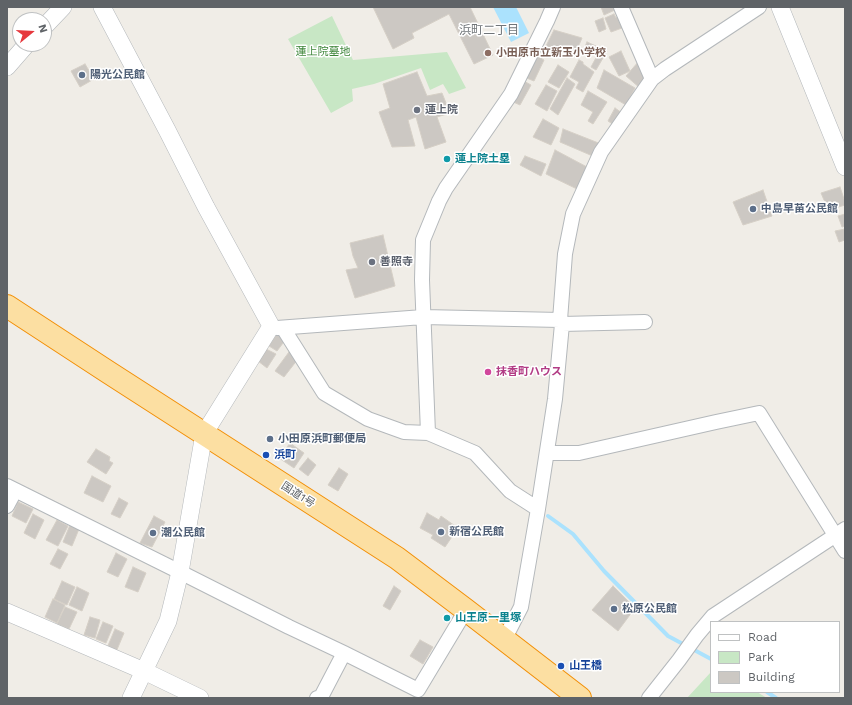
<!DOCTYPE html>
<html>
<head>
<meta charset="utf-8">
<style>
  body { margin:0 }
  #map { position:relative; width:852px; height:705px; overflow:hidden; background:#f0ede7; font-family:"Work Sans",sans-serif }
  canvas { display:block }
  .frame { position:absolute; inset:0; border:8px solid #5f6367; pointer-events:none }
  .legend { position:absolute; left:710px; top:621px; width:130px; height:72px; box-sizing:border-box; background:#fff; border:1px solid #bfc1c2; margin:0; padding:5px 7px; list-style:none; font-size:12px; color:#5f6367 }
  .legend li { display:flex; align-items:center; gap:8px; height:20px }
  .legend b { width:20px; border:1px solid #bfc1c2 }
  .north { position:absolute; left:12px; top:12px; width:40px; height:40px; box-sizing:border-box; background:#fff; border:1px solid #bfc1c2; border-radius:50%; rotate:72deg; font-size:11px; font-weight:700; line-height:16px; text-align:center; color:#5f6367 }
  .north::after { content:''; display:block; margin:auto; width:14px; height:18px; background:#e6383d; clip-path:polygon(50% 0,100% 100%,50% 72%,0 100%) }
</style>
</head>
<body>
<div id="map">
<canvas width="852" height="705"></canvas>
<div class="frame"></div>
<ul class="legend">
<li><b style="height:5px;background:#fff"></b>Road</li>
<li><b style="height:11px;background:#c8e7c5"></b>Park</li>
<li><b style="height:11px;background:#ccc8c3"></b>Building</li>
</ul>
<div class="north">N</div>
</div>
<script>
const c = document.querySelector('canvas').getContext('2d');
c.lineJoin = 'round';
function paint(path, color) { c.fillStyle = color; c.fill(path, 'evenodd'); }
const poly = rows => new Path2D(rows.map(r => 'M' + r).join(''));
function stroke(path, color, width, dash) { c.strokeStyle = color; c.lineWidth = width; c.lineCap = dash ? 'butt' : 'round'; c.setLineDash(dash || []); c.stroke(path); }
function label(font, color, halo, rows, align = 'center') {
  c.font = font + ' "Work Sans","Noto Sans JP",sans-serif'; c.lineWidth = 3; c.setLineDash([]); c.textBaseline = 'middle'; c.strokeStyle = halo; c.fillStyle = color; for (const [text, x, y, turn = 0] of rows) {
    c.save(); c.translate(x, y); c.rotate((+turn || 0) * Math.PI / 180); c.textAlign = isNaN(turn) ? turn : align; if (halo) c.strokeText(text, 0, 0); c.fillText(text, 0, 0); c.restore();
  }
}
paint(poly([
  [332,16,353,60,447,52,466,88,449,94,443,84,430,90,421,68,374,84,352,89,353,101,331,113,288,39],
  [711,672,711,692,757,692,767,698,687,698]
]), '#c8e7c5');
paint(poly([
  [493,7,516,7,529,33,511,42]
]), '#abe2fd');
stroke(poly([
  [548,516,573,534,604,571,668,636,711,659],
  [767,692,776,698]
]), '#abe2fd', 4);
const building = poly([
  [373,7,470,7,493,55,474,64,449,14,412,33,414,38,393,49,373,7],
  [601,7,617,7,617,9,604,15,601,7],
  [614,14,616,18,617,17,622,28,611,32,605,18,614,14],
  [603,18,606,29,599,32,595,21,603,18],
  [554,30,582,38,575,54,546,46,554,30],
  [587,42,607,51,596,70,591,67,598,54,584,49,587,42],
  [621,51,630,71,619,76,609,57,621,51],
  [535,55,544,60,534,81,524,77,535,55],
  [579,60,583,62,583,64,594,72,583,92,576,88,579,82,570,77,579,60],
  [639,61,648,77,640,88,626,76,639,61],
  [85,64,94,79,80,87,71,71,85,64],
  [558,65,569,72,559,88,548,82,558,65],
  [604,70,635,88,626,105,597,88,604,70],
  [417,72,427,96,442,93,450,113,437,117,446,142,425,149,416,117,408,120,415,146,392,147,379,112,390,108,383,84,417,72],
  [567,78,575,84,558,115,550,109,567,78],
  [522,80,531,85,520,105,511,101,522,80],
  [546,85,557,91,547,111,535,104,546,85],
  [588,91,607,102,593,124,588,121,593,112,581,105,588,91],
  [615,108,622,113,614,125,608,121,615,108],
  [543,119,559,128,551,145,533,137,543,119],
  [563,129,601,144,595,157,560,142,563,129],
  [555,150,587,167,577,189,546,174,555,150],
  [525,156,546,164,541,176,520,165,525,156],
  [840,187,845,202,845,205,832,209,824,200,821,193,840,187],
  [763,190,772,216,743,225,733,202,763,190],
  [845,214,845,226,842,227,838,216,845,214],
  [845,229,845,240,839,242,835,231,845,229],
  [383,235,395,286,355,298,346,270,358,268,353,256,350,243,383,235],
  [279,330,286,339,277,351,269,346,279,330],
  [264,348,276,354,267,368,258,361,264,348],
  [289,352,298,359,284,377,275,371,289,352],
  [290,443,304,453,294,468,279,458,290,443],
  [96,449,110,457,109,461,113,463,106,474,87,462,96,449],
  [308,458,316,465,308,476,299,469,308,458],
  [339,468,348,474,338,491,328,485,339,468],
  [92,476,111,486,103,502,84,493,92,476],
  [119,498,128,503,120,518,111,514,119,498],
  [18,502,33,509,26,523,12,516,18,502],
  [427,513,439,520,441,516,458,528,445,547,431,538,433,535,420,528,427,513],
  [33,514,44,520,35,539,24,533,33,514],
  [154,516,165,522,152,547,140,543,154,516],
  [57,520,68,526,58,546,46,540,57,520],
  [70,525,79,529,72,546,63,542,70,525],
  [58,549,68,554,60,569,50,564,58,549],
  [116,553,127,559,118,577,107,572,116,553],
  [133,567,146,573,138,592,125,587,133,567],
  [62,581,75,587,67,605,54,599,62,581],
  [394,586,401,591,390,610,383,606,394,586],
  [613,586,635,608,618,631,592,610,613,586],
  [77,587,89,593,82,611,69,605,77,587],
  [53,599,65,605,57,623,45,617,53,599],
  [65,607,77,612,69,629,57,624,65,607],
  [90,617,100,620,95,638,84,635,90,617],
  [103,622,113,626,106,643,96,639,103,622],
  [115,629,124,633,116,652,107,648,115,629],
  [420,640,433,647,423,664,410,656,420,640]
]);
paint(building, '#ccc8c3');
stroke(building, '#d5cfc6', 1);
const minor = poly([
  [621,7,652,79],
  [562,324,645,322],
  [277,328,423,317,560,320],
  [283,328,324,393,368,419,404,432,428,433,475,453,510,491,538,509],
  [428,433,422,280,423,240,439,201,446,188,511,94,547,21,553,7],
  [547,453,579,453,716,422,759,413,845,551],
  [7,486,180,572,289,627,344,653,418,690,466,610],
  [7,506,15,491],
  [504,640,521,607,538,509,555,399,562,324,560,320,565,254,573,214,601,152,652,79,665,69,759,7],
  [317,698,321,697,344,653],
  [649,698,679,660,697,635,713,616,845,529]
]);
const tertiary = poly([
  [102,7,167,130,206,207,270,324,270,328,204,434,180,572,168,621,131,698],
  [780,7,845,167],
  [44,27,63,7],
  [7,67,27,44],
  [7,612,144,671,200,698]
]);
const trunk = poly([
  [7,306,108,372,397,558,466,610,580,698]
]);
stroke(minor, '#b4b8bb', 16);
stroke(tertiary, '#b4b8bb', 18);
stroke(trunk, '#f28f06', 24);
stroke(minor, '#fff', 14);
stroke(tertiary, '#fff', 17);
stroke(trunk, '#fcdfa2', 22);
for (const [x, y, r, color] of [
  [488,53,4,"#8d6e63"],
  [82,75,4,"#5c6f8a"],
  [417,110,4,"#6b7280"],
  [447,159,4,"#0f9aa8"],
  [753,209,4,"#5c6f8a"],
  [372,262,4,"#6b7280"],
  [488,372,4,"#d1479c"],
  [270,439,4,"#5c6f8a"],
  [266,455,4,"#1a4fb4"],
  [441,532,4,"#5c6f8a"],
  [153,533,4,"#5c6f8a"],
  [614,609,4,"#5c6f8a"],
  [447,618,4,"#0f9aa8"],
  [561,666,4,"#1a4fb4"]
]) { const dot = new Path2D(); dot.arc(x, y, r, 0, 2 * Math.PI); c.fillStyle = color; c.fill(dot); stroke(dot, '#fff', 1.5); }
label('11px', '#3c8538', '#fff', [
  ["蓮上院墓地",323,52]
]);
label('bold 11px', '#785e54', '#fff', [
  ["小田原市立新玉小学校",496,53]
], 'left');
label('bold 11px', '#4e5e75', '#fff', [
  ["陽光公民館",90,75],
  ["中島早苗公民館",761,209],
  ["小田原浜町郵便局",278,439],
  ["新宿公民館",449,532],
  ["潮公民館",161,533],
  ["松原公民館",622,609]
], 'left');
label('bold 11px', '#5b616d', '#fff', [
  ["蓮上院",425,110],
  ["善照寺",380,262]
], 'left');
label('bold 11px', '#0d838f', '#fff', [
  ["蓮上院土塁",455,159],
  ["山王原一里塚",455,618]
], 'left');
label('bold 11px', '#b23c85', '#fff', [
  ["抹香町ハウス",496,372]
], 'left');
label('bold 11px', '#164399', '#fff', [
  ["浜町",274,455],
  ["山王橋",569,666]
], 'left');
label('11px', '#5f6367', '#fff', [
  ["国道1号",298,495,33]
]);
label('12px', '#707579', '#fff', [
  ["浜町二丁目",489,30]
]);
</script>
</body>
</html>
